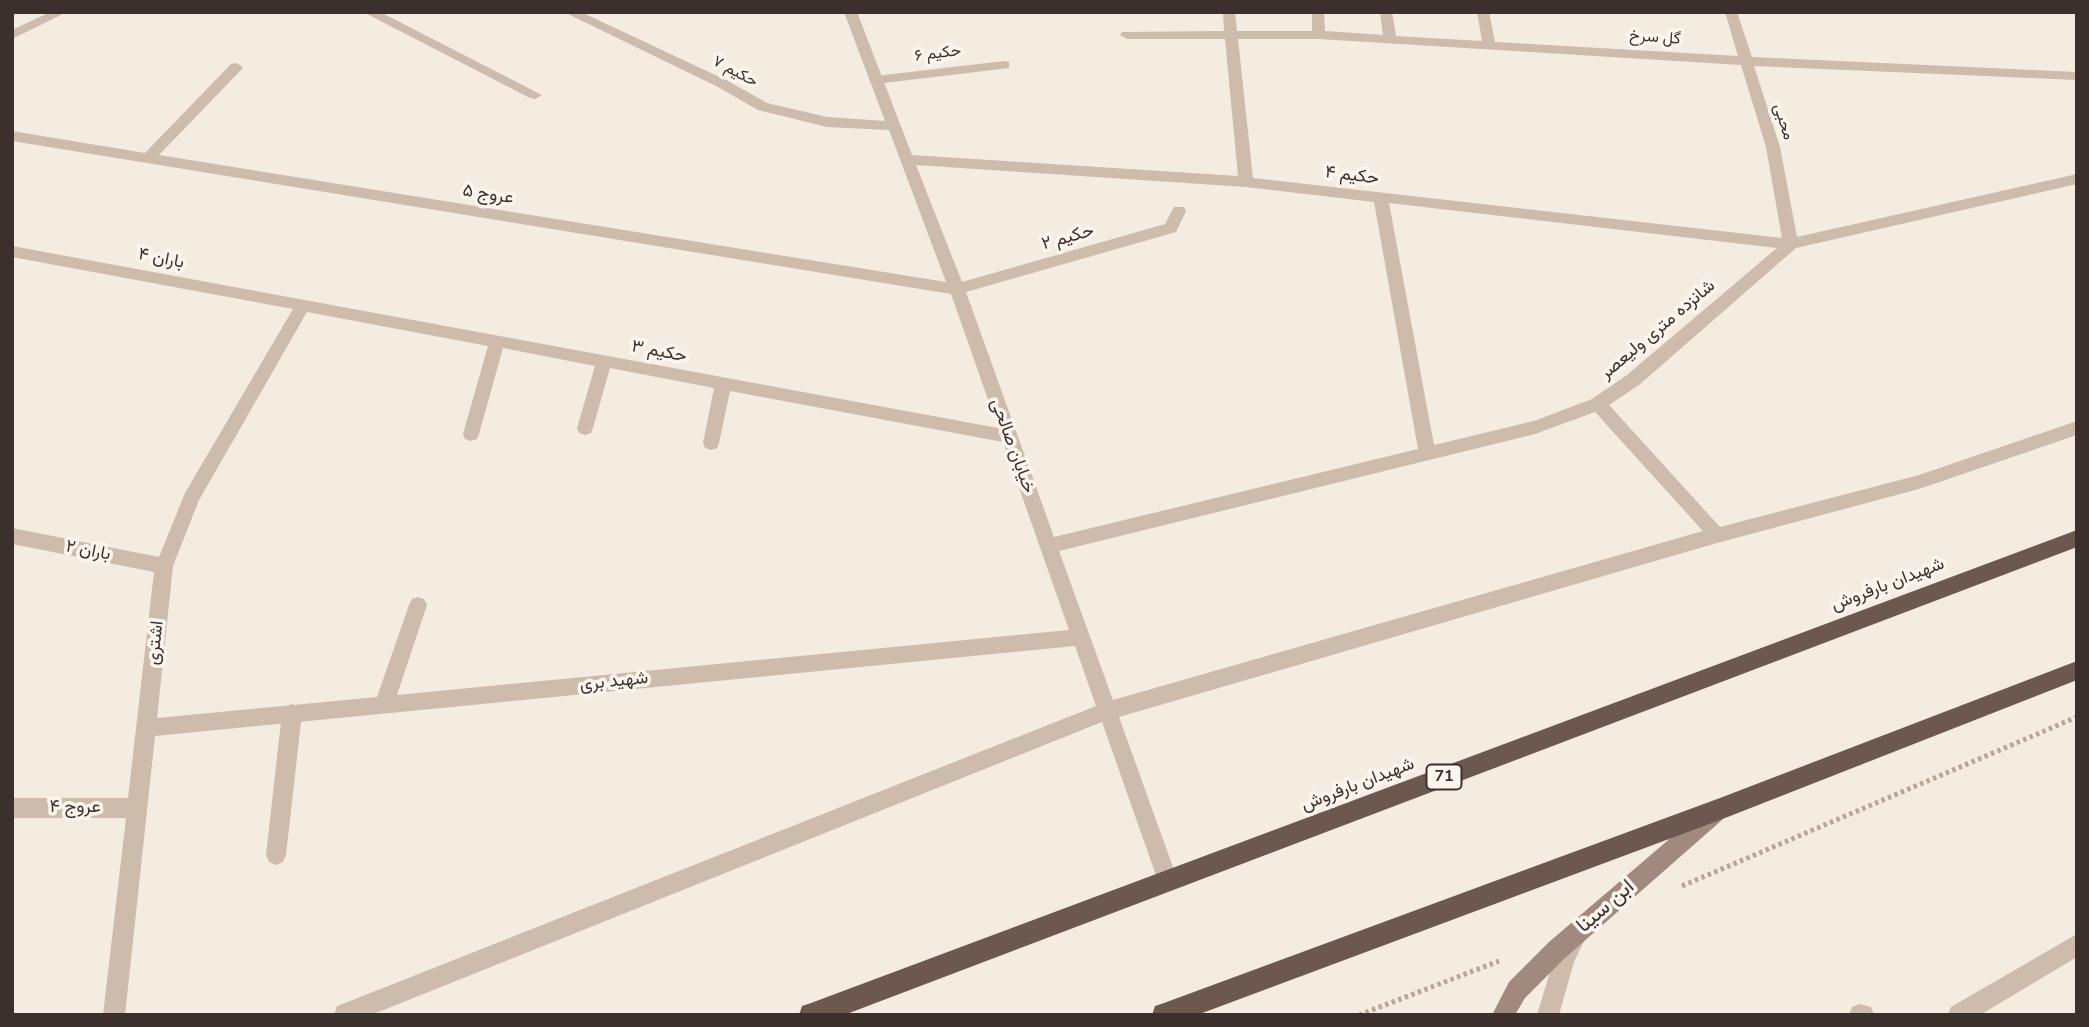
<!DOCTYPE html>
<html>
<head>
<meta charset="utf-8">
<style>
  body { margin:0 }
  #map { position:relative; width:2089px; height:1027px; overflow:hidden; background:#f4ebe1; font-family:"Nunito Sans",sans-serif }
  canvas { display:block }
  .frame { position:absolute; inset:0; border:14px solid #3b302b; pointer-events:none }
</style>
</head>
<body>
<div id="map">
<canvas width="2089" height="1027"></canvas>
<div class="frame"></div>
</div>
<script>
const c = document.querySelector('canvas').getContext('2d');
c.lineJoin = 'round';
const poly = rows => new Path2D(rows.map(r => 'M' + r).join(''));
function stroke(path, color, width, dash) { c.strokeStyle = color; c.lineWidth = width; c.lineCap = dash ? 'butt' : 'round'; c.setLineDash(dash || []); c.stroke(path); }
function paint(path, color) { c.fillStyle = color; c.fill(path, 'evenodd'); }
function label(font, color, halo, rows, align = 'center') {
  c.font = font + ' "Nunito Sans",Vazirmatn,sans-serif'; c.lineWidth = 7; c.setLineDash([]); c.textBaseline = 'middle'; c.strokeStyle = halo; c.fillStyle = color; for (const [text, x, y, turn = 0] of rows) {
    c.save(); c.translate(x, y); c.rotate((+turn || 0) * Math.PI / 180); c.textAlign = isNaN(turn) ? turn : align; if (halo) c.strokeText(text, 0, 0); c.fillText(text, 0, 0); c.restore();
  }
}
stroke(poly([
  [1682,886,2077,717],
  [1359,1015,1499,961]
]), '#b9a596', 5, [3.5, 3.5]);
paint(poly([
  [1004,61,1009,62,1009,68,876,84,869,80,876,76,1004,61],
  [292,704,299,707,302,713,286,855,283,862,276,865,269,862,266,855,282,713,285,707,292,704],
  [1574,928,1582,931,1585,939,1574,962,1559,1015,1537,1015,1556,952,1566,931,1574,928],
  [2077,934,2077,957,1980,1015,1948,1015,1951,1007,2077,934],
  [1860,1004,1871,1007,1874,1015,1849,1015,1852,1007,1860,1004]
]), '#cdbbac');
paint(poly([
  [363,12,380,12,542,95,535,99,530,98,363,12],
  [564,12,581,12,728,81,767,103,827,117,885,121,844,12,857,12,912,155,1238,176,1225,39,1127,39,1120,35,1122,32,1224,31,1223,12,1235,12,1237,31,1312,31,1312,12,1324,12,1325,31,1383,35,1380,12,1392,12,1396,36,1482,41,1477,12,1489,12,1495,42,1738,56,1725,12,1737,12,1752,57,2077,72,2077,80,1754,66,1780,147,1797,237,2077,174,2077,184,1796,248,1639,385,1609,405,1720,527,1919,475,2077,421,2077,435,1919,489,1717,543,1119,717,1178,881,1175,888,1168,891,1161,888,1158,881,1102,722,371,1015,334,1015,337,1006,345,1003,1096,706,1075,646,155,736,125,1015,103,1015,126,818,12,818,12,798,128,798,154,572,12,544,12,528,159,557,185,493,293,309,12,257,12,246,998,428,951,294,12,141,12,131,145,153,231,64,236,63,243,67,241,70,159,155,946,282,889,130,827,127,758,110,718,87,564,12],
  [1238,39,1319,39,1741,65,1766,147,1782,238,1253,178,1238,39],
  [916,165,1246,187,1374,202,1418,449,1054,537,966,292,1176,232,1186,211,1184,207,1174,207,1165,224,962,282,916,165],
  [1389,203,1777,248,1627,375,1592,399,1534,421,1434,445,1389,203],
  [307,312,488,346,463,434,465,439,471,441,477,439,479,434,503,348,595,366,577,428,579,433,585,435,591,433,593,428,610,368,714,388,703,443,705,448,711,450,717,448,719,443,730,391,1003,442,1069,630,397,695,427,605,424,599,418,597,412,599,409,605,377,697,157,718,173,566,199,500,307,312],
  [1595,412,1703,531,1113,700,1059,551,1535,434,1595,412]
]), '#cdbbac');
paint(poly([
  [50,12,67,12,12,39,12,30,50,12]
]), '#cdbbac');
paint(poly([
  [1715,803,1722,806,1725,813,1722,820,1565,958,1525,998,1515,1015,1492,1015,1509,982,1549,942,1708,806,1715,803]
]), '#a18a7d');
paint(poly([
  [2077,530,2077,547,844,1015,799,1015,802,1006,811,1003,2077,530],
  [2077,661,2077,680,1720,820,1197,1015,1152,1015,1155,1006,1164,1003,1720,798,2077,661]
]), '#6c584f');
label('16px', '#3b302b', '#fbf5ee', [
  ["گل سرخ",1655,38,4],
  ["حکیم ۶",938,54,-7],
  ["حکیم ۷",735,72,28],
  ["محبی",1783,122,73]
]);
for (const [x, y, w] of [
  [1444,777,35]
]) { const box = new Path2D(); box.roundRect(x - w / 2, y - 12.5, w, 25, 5); c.fillStyle = '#fbf5ee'; c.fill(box); stroke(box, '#3b302b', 2); }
label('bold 16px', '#3b302b', null, [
  ["71",1444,777]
]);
label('18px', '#3b302b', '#fbf5ee', [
  ["حکیم ۴",1352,176,7],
  ["عروج ۵",488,195,9],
  ["حکیم ۲",1068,238,-16],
  ["باران ۴",161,259,11],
  ["شانزده متری ولیعصر",1658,330,-40],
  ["حکیم ۳",659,352,11],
  ["خیابان صالحی",1012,446,70],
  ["باران ۲",88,551,11],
  ["شهیدان بارفروش",1888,585,-21],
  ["اشتری",156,643,-84],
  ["شهید بری",614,682,-6],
  ["شهیدان بارفروش",1358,785,-21],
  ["عروج ۴",75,808]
]);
label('21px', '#3b302b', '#fbf5ee', [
  ["ابن سینا",1606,907,-41]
]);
</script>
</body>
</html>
